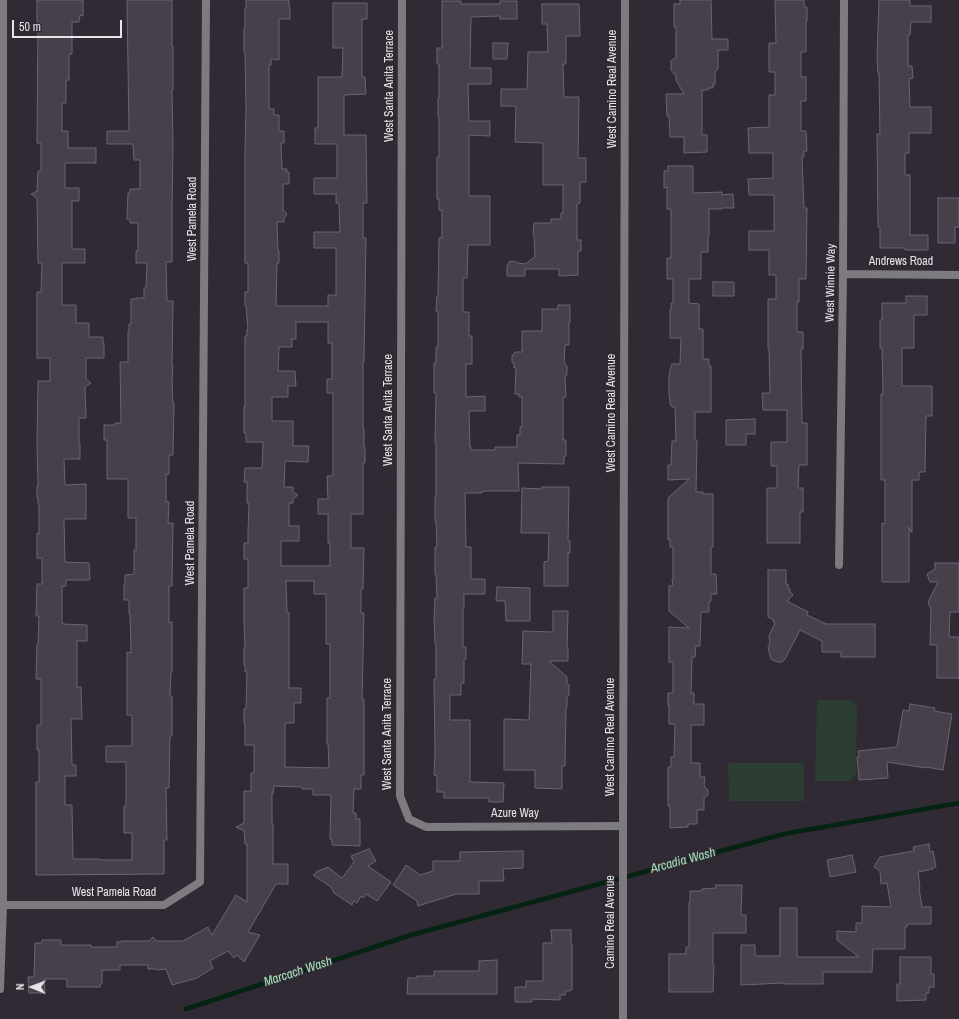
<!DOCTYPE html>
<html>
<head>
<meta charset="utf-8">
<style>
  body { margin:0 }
  #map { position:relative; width:959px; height:1019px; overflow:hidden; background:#2f2a33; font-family:"Archivo Narrow",sans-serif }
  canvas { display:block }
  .north { position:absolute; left:12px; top:967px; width:40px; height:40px; -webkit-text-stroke:3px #2f2a33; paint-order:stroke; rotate:271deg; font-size:11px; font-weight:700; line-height:16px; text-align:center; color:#e6e3e9 }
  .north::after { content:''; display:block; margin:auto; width:14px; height:18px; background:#e6e3e9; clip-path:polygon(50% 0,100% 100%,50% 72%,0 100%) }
  .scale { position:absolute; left:12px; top:20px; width:110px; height:18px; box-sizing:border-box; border:2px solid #e6e3e9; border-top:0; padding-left:5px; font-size:12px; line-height:14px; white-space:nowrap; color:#e6e3e9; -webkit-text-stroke:3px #2f2a33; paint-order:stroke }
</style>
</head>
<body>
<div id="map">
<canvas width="959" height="1019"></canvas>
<div class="north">N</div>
<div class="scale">50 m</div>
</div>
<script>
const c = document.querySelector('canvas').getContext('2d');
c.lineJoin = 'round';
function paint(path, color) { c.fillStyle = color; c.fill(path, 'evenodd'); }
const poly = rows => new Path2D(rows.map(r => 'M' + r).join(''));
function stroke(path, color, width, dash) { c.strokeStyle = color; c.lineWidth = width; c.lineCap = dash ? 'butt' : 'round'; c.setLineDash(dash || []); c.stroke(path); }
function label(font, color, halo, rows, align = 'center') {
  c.font = font + ' "Archivo Narrow",sans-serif'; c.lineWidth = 3.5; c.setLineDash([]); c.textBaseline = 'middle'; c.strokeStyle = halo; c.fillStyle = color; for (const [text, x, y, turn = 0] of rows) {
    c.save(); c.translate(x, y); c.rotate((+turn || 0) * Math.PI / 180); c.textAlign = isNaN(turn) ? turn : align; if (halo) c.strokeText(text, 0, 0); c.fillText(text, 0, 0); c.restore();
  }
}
paint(poly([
  [817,700,851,700,857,707,856,774,850,781,815,781],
  [728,763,804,763,804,801,729,801]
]), '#2b3e31');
stroke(poly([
  [186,1009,411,935,784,834,959,803]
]), '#042311', 4.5);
const building = poly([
  [37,0,83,0,83,16,80,15,79,22,72,22,72,54,69,54,69,80,66,80,66,103,62,103,62,131,68,131,68,148,96,148,96,163,65,163,65,188,79,188,79,201,72,201,72,249,85,249,85,263,62,263,62,305,76,305,76,323,89,323,89,337,103,337,103,343,104,343,104,358,86,358,86,379,91,383,85,387,86,418,79,418,79,443,80,443,80,459,64,459,65,485,86,484,86,519,64,519,65,562,89,563,90,579,89,580,66,580,66,586,62,586,62,623,63,623,63,624,87,625,87,641,77,641,77,687,81,687,82,719,71,719,72,765,76,765,76,776,65,776,65,805,72,805,73,859,100,859,100,860,132,860,132,833,124,833,124,806,126,806,126,762,106,762,106,746,132,746,132,716,131,715,127,715,127,652,131,653,130,614,129,614,129,600,124,600,124,585,125,585,125,575,134,574,134,550,136,550,136,518,128,518,128,479,107,479,107,440,104,440,104,425,115,425,115,423,121,423,120,362,128,362,128,332,129,332,129,324,131,324,131,299,136,299,136,298,144,298,144,288,146,288,147,263,136,263,136,251,138,251,138,223,130,223,130,219,127,219,128,193,130,193,130,189,140,189,140,160,134,160,133,144,107,144,107,131,129,131,127,0,172,0,172,46,173,46,173,90,172,90,173,143,172,212,172,262,166,262,167,301,173,301,172,365,173,366,172,381,173,403,174,403,173,455,169,455,169,474,166,474,166,502,169,502,168,523,173,523,172,586,169,586,169,623,172,622,172,672,171,672,170,696,172,696,172,736,170,736,169,788,166,788,167,840,164,840,164,874,36,875,36,782,39,782,39,750,37,750,37,725,41,725,41,679,36,679,37,644,38,644,39,616,36,616,37,584,42,584,42,558,37,558,37,533,39,534,39,505,38,504,38,498,37,498,37,486,38,486,37,443,38,381,50,381,50,358,37,358,37,292,41,292,42,263,38,263,37,198,31,194,37,191,38,171,41,171,41,143,37,143,38,22,37,22,37,0],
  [246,0,289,0,289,7,290,7,290,19,279,19,279,60,271,59,271,65,269,65,269,109,274,109,274,115,279,115,279,131,284,131,284,143,281,143,282,169,287,169,286,172,289,172,289,184,283,184,283,210,287,214,284,218,284,222,277,222,278,251,279,251,279,263,277,263,276,306,328,306,328,295,336,295,336,248,314,248,314,232,340,232,339,203,336,203,336,194,314,194,314,178,337,178,337,144,315,144,315,128,318,128,318,77,342,77,343,48,333,48,333,3,367,3,367,19,362,19,362,77,365,77,366,94,344,95,344,135,366,135,367,203,363,203,363,238,366,238,364,362,363,362,363,429,364,429,364,447,365,447,365,463,363,463,363,514,351,514,351,548,364,548,363,589,361,589,361,613,364,613,362,699,364,699,364,775,361,775,361,789,354,789,353,813,356,813,356,819,360,819,360,846,332,845,332,839,330,839,331,795,313,795,313,789,302,789,302,787,274,786,273,794,272,794,272,824,273,824,273,864,288,864,288,884,276,884,248,932,260,935,244,962,237,955,234,958,228,951,210,961,213,968,197,978,172,985,166,969,157,970,156,969,148,969,148,965,120,965,120,970,102,970,102,984,100,984,100,987,67,987,67,979,44,979,45,993,29,993,28,977,34,977,35,943,42,943,42,940,61,940,61,945,91,945,91,947,117,947,117,942,121,942,121,941,149,941,153,937,156,941,183,941,208,927,212,935,236,895,247,902,247,844,245,844,244,831,236,827,244,823,244,791,251,791,251,773,254,773,254,745,245,745,245,723,244,723,244,709,246,709,247,672,245,672,245,665,244,665,244,648,245,648,244,624,244,588,248,588,248,559,244,559,244,543,248,543,248,532,249,503,247,503,247,482,244,482,245,468,262,468,263,442,246,442,246,433,244,433,244,406,245,406,245,336,247,336,247,329,248,329,246,306,245,306,245,292,248,292,248,263,245,263,245,149,246,109,245,52,244,52,244,28,245,28,245,8,246,8,246,0],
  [296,322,328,322,328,343,332,343,332,379,327,379,327,393,333,393,333,476,327,476,328,499,318,499,318,514,328,514,328,543,330,543,330,566,281,566,281,541,299,541,299,526,289,526,289,503,293,503,293,499,298,495,293,492,293,487,284,487,285,461,308,462,309,446,293,446,293,421,272,421,272,397,288,397,288,386,296,386,295,371,278,371,279,347,292,347,292,339,296,339,296,322],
  [286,581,314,581,314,594,326,594,326,644,330,644,330,698,327,698,327,744,328,744,329,768,285,767,285,723,294,723,294,703,301,703,301,688,289,688,289,613,287,612,286,581],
  [680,0,711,0,712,39,728,39,728,50,718,50,718,69,715,72,715,84,713,84,713,88,708,88,708,90,702,90,702,135,707,135,707,152,684,153,684,137,670,137,669,116,667,116,666,94,684,94,676,80,676,76,671,70,671,61,676,57,676,27,674,27,674,4,680,4,680,0],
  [775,0,804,0,804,7,807,7,807,21,806,21,806,52,801,52,801,77,806,77,806,101,801,101,801,131,806,131,807,151,804,151,804,157,802,157,804,208,807,208,806,279,799,279,799,302,797,302,797,332,803,332,803,349,801,349,802,423,807,423,807,465,799,465,798,488,803,488,803,512,800,512,800,543,767,543,767,488,777,488,777,466,771,466,771,442,787,442,787,410,763,410,762,393,770,393,769,349,768,349,768,299,776,299,776,275,769,275,769,250,749,250,749,231,774,231,774,195,749,195,748,179,773,178,773,153,749,153,748,128,769,127,769,95,775,95,775,72,769,72,769,43,776,43,775,0],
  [879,0,910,0,910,6,931,6,931,22,911,22,910,35,908,35,908,66,912,66,913,78,909,79,910,107,931,107,931,133,909,133,909,153,905,153,905,175,910,175,910,235,928,235,928,250,905,250,905,248,880,248,880,227,878,227,877,134,880,134,879,73,878,73,877,57,879,0],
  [442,1,461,1,461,4,500,4,500,1,517,1,517,19,500,19,500,16,471,17,470,68,491,68,491,84,468,84,469,121,490,121,490,136,469,135,469,196,490,196,490,245,468,245,467,278,463,278,463,312,469,312,469,336,472,336,472,364,466,364,466,397,485,396,485,411,469,411,470,447,471,447,471,450,495,450,495,447,517,447,517,435,520,435,520,427,522,427,522,397,519,397,519,394,515,394,516,368,514,368,514,363,512,362,512,356,515,352,522,352,522,331,542,331,542,309,558,309,558,305,570,305,570,322,569,322,569,345,565,345,564,363,567,366,567,375,565,376,566,397,563,397,563,440,566,440,566,456,564,456,564,464,518,463,519,491,485,491,482,492,482,493,465,493,466,547,471,547,471,579,485,579,485,594,464,594,464,608,463,608,463,647,466,647,466,659,464,659,464,683,461,683,461,695,450,695,450,720,470,720,470,782,504,783,503,802,489,802,489,798,444,798,444,792,437,792,437,776,434,775,435,754,434,679,436,679,436,644,435,644,434,618,435,598,437,598,436,575,435,574,435,547,437,547,436,521,435,521,435,497,436,497,436,443,435,443,436,393,434,393,434,363,436,363,436,347,438,347,438,311,436,311,437,296,438,296,439,238,442,238,442,210,439,210,439,199,437,199,437,157,439,157,439,117,438,117,438,98,439,98,439,64,437,64,437,48,442,48,442,1],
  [542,4,579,4,580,36,566,36,566,64,563,64,564,97,579,97,578,158,586,158,586,182,580,182,580,203,577,204,577,240,581,240,581,251,578,251,578,275,559,276,559,269,525,269,525,276,507,276,507,266,510,261,516,262,518,263,525,264,535,257,534,235,533,234,534,223,551,223,551,219,561,219,561,213,563,213,563,185,543,185,543,143,515,142,516,106,501,106,501,89,527,89,528,52,548,52,547,24,542,24,542,4],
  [493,43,508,43,507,59,493,59,493,43],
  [668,166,693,166,693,193,722,192,722,195,733,194,734,208,722,208,722,209,709,209,709,236,708,236,708,252,701,252,701,279,689,279,689,303,699,304,699,329,703,329,703,359,709,359,709,366,711,366,711,412,695,412,695,440,697,440,696,492,703,492,703,494,713,494,713,547,711,547,711,574,716,574,717,594,711,594,711,601,709,602,709,612,701,612,700,646,696,646,695,657,692,657,691,693,694,693,694,704,704,704,704,725,691,725,691,763,700,763,700,777,705,777,704,786,708,790,708,795,704,798,704,810,697,810,697,824,688,824,688,827,670,828,670,806,668,806,668,767,671,767,671,757,674,757,675,724,669,724,669,706,668,706,668,693,673,693,673,662,669,662,669,627,689,628,669,611,669,586,673,586,672,579,673,579,673,547,670,547,670,539,668,540,668,498,689,479,668,480,668,465,671,465,672,441,676,441,675,407,672,407,670,403,669,394,669,377,670,370,672,364,680,364,681,338,670,338,670,310,671,310,671,303,673,303,673,279,667,279,667,258,671,258,671,209,667,209,667,187,664,188,664,171,668,171,668,166],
  [938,198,959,198,959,227,955,227,955,243,938,243,938,198],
  [713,282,734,282,734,296,713,296,713,282],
  [906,296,927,296,927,315,914,315,914,348,902,348,902,386,932,386,932,416,926,416,925,472,919,472,919,480,912,480,912,532,911,532,909,527,909,582,882,582,882,523,885,524,885,480,881,480,881,394,883,394,882,348,880,348,880,320,882,320,882,303,906,303,906,296],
  [755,419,755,434,746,434,746,445,726,445,726,420,755,419],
  [542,487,569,487,568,541,570,541,570,553,568,553,568,586,544,586,544,562,548,561,549,533,521,533,522,488,542,489,542,487],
  [935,563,959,563,959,612,950,612,949,637,959,637,959,678,937,678,937,645,930,645,931,609,928,603,929,600,938,582,930,582,927,574,935,569,935,563],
  [768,570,786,570,786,584,788,584,788,589,790,589,790,592,793,595,787,601,808,612,807,615,826,624,875,624,875,657,841,657,841,652,822,652,822,641,800,630,785,659,782,662,778,662,772,660,770,656,768,647,770,643,769,636,775,623,773,622,774,620,768,617,768,570],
  [497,587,530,588,530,621,506,621,505,601,496,601,497,587],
  [553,611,568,611,567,648,568,648,568,661,549,661,567,677,567,683,569,685,569,695,567,697,567,707,566,708,565,766,562,766,562,789,535,788,535,770,504,770,504,719,529,720,531,664,522,664,523,631,553,632,553,611],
  [910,704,935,708,934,711,952,714,943,770,926,767,926,768,887,762,888,778,859,780,857,757,859,757,858,751,897,747,903,710,909,711,910,704],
  [929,844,930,852,933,851,936,867,932,868,933,869,918,872,920,887,919,888,922,907,931,907,931,924,907,924,907,927,905,927,905,949,873,949,872,972,823,972,823,984,784,984,784,983,741,985,741,945,755,945,755,956,780,956,780,908,797,908,797,957,859,957,837,940,837,931,856,932,856,923,862,923,862,906,891,907,887,883,881,884,880,871,874,867,880,857,914,851,913,847,929,844],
  [369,849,376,861,368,866,391,882,377,901,366,894,363,898,361,896,357,903,354,901,352,905,334,893,331,887,313,875,317,873,316,872,328,867,342,878,354,862,351,856,369,849],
  [523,851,523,868,503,869,504,881,479,881,479,894,456,894,418,906,417,901,393,885,406,865,420,875,433,871,433,861,460,861,460,852,523,851],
  [852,855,856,872,830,877,827,860,852,855],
  [716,885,742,885,741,915,746,915,746,933,713,933,713,965,714,965,713,992,669,992,669,954,686,954,686,947,689,947,689,902,690,902,690,891,702,891,702,889,716,888,716,885],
  [551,930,571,930,571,944,572,944,572,990,570,990,570,991,566,991,565,995,560,995,560,1000,532,999,532,1002,515,1002,515,987,526,987,526,981,543,981,543,943,552,943,551,930],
  [900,957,931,957,931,974,934,974,934,987,929,987,929,993,926,993,926,1000,897,1001,897,984,900,984,900,957],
  [497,960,497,994,407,994,408,978,417,978,417,976,434,976,434,971,479,971,479,961,497,960]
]);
paint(building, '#45404a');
stroke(building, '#6b6571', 1);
stroke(poly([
  [402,0,400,796,409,819,426,827,623,826],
  [843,274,959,275],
  [839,565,843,274,844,0],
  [3,905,164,905,200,882,206,0],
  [0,989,3,905,3,0]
]), '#7d7a80', 8);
stroke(poly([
  [623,1019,623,826,625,0]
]), '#7d7a80', 8);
label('12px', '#e6e3e9', '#2f2a33', [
  ["West Santa Anita Terrace",390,86,-90],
  ["West Camino Real Avenue",613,89,-90],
  ["West Pamela Road",193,219,-90],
  ["Andrews Road",901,262],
  ["West Winnie Way",831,283,-89],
  ["West Santa Anita Terrace",389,410,-90],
  ["West Camino Real Avenue",612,413,-90],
  ["West Pamela Road",191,543,-90],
  ["West Santa Anita Terrace",388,734,-90],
  ["West Camino Real Avenue",611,737,-90],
  ["Azure Way",515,814],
  ["West Pamela Road",114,893],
  ["Camino Real Avenue",611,922,-90]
]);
label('italic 13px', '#a6e0b8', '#2f2a33', [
  ["Arcadia Wash",683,861,-15],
  ["Marcach Wash",298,972,-18]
]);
</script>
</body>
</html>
